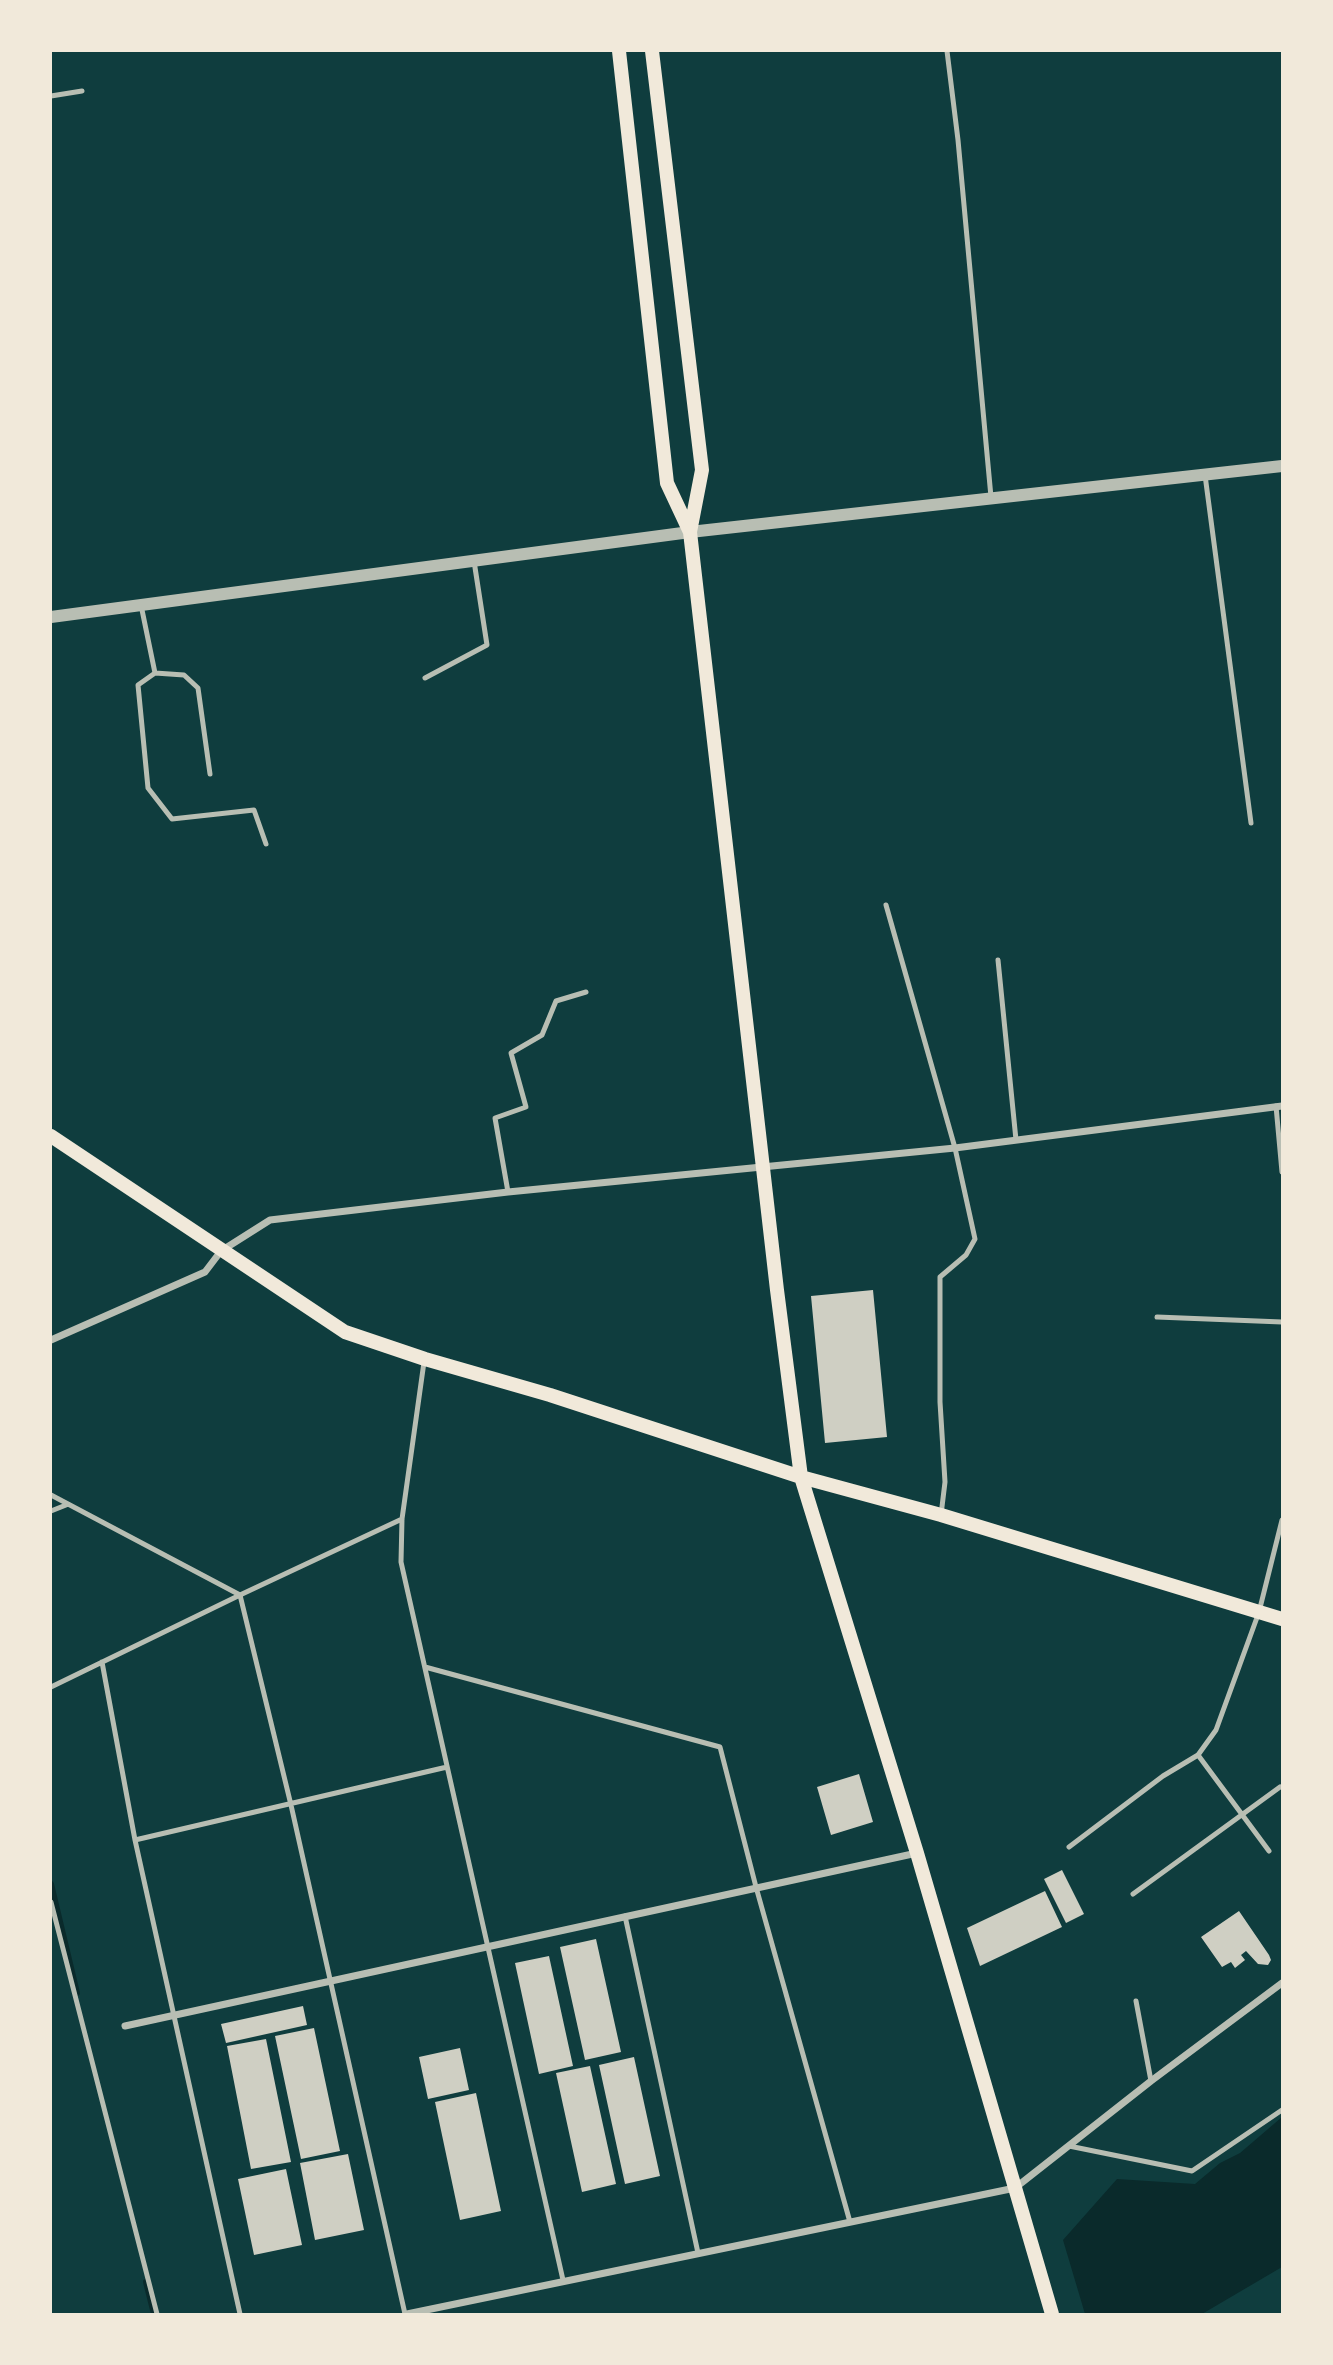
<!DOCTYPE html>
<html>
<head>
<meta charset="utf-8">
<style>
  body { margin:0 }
  #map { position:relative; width:1333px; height:2365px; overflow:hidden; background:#0f3d3e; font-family:"Alegreya Sans",sans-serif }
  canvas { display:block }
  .frame { position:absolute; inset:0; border:52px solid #f1e9da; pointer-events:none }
</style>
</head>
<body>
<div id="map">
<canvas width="1333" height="2365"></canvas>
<div class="frame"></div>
</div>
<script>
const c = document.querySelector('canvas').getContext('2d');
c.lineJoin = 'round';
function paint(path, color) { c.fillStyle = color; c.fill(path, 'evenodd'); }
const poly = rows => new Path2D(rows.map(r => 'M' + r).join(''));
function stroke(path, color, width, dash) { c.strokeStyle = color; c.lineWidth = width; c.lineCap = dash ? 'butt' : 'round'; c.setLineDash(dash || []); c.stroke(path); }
paint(poly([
  [1282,2117,1282,2267,1202,2314,1085,2314,1063,2240,1117,2179,1195,2184,1220,2163,1240,2153]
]), '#0a2a2b');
stroke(poly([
  [51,1884,77,1993],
  [146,2282,154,2314]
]), '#0a2a2b', 6);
paint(poly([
  [873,1290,887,1437,825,1443,811,1296],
  [859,1774,873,1822,831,1835,817,1787],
  [1062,1870,1084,1914,1066,1923,1044,1879],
  [1045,1891,1062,1927,980,1966,967,1928],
  [1239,1911,1269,1955,1271,1960,1268,1965,1258,1964,1246,1951,1241,1955,1245,1960,1235,1968,1231,1962,1222,1967,1201,1937],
  [596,1939,621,2052,585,2060,560,1947],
  [549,1956,573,2066,539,2074,515,1963],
  [303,2006,307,2025,226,2043,221,2024],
  [314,2028,340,2151,301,2159,275,2036],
  [266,2039,291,2162,251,2169,227,2046],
  [460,2048,469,2090,428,2099,419,2057],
  [634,2057,660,2176,625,2184,599,2065],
  [590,2066,616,2184,582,2192,556,2073],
  [476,2093,501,2211,460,2220,435,2102],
  [348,2154,364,2230,315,2240,300,2163],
  [286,2169,302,2245,254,2255,238,2179]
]), '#cfcfc3');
stroke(poly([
  [947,51,958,140,991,497],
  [51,96,82,91],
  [1205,475,1251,823],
  [141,605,155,673],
  [425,678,487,645,474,561],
  [210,774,198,688,184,675,155,673,138,685,148,788,172,819,254,810,266,844],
  [886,905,955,1148,975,1239,966,1255,940,1277,940,1402,945,1482,941,1515],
  [998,960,1016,1140],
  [1276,1106,1282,1172],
  [508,1192,495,1118,526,1107,511,1053,542,1035,556,1001,586,992],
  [1157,1317,1282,1322],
  [424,1362,402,1519,401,1562,563,2280],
  [51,1495,240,1595,291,1805,405,2314],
  [51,1511,66,1505],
  [102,1662,135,1840,240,2314],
  [425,1667,720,1747,756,1887,850,2222],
  [51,1687,240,1595,402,1519],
  [1198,1755,1269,1851],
  [135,1840,447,1767],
  [1069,1847,1163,1776,1198,1755,1216,1730,1259,1612,1282,1520],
  [1133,1894,1280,1787],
  [51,1902,157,2314],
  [625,1916,698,2253],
  [1136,2001,1151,2081],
  [1069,2146,1192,2171,1282,2110]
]), '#b8beb3', 5);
stroke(poly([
  [51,1340,205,1272,221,1251,270,1220,508,1192,955,1148,1282,1106],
  [125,2026,917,1853],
  [407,2314,1015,2188,1151,2081,1282,1983]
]), '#b8beb3', 7);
stroke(poly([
  [51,617,690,532,1282,466]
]), '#b8beb3', 12);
stroke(poly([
  [619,51,667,483,690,532,777,1290,801,1477,917,1853,1052,2314],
  [652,51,702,470,690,532],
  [51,1136,345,1332,425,1359,550,1395,801,1477,941,1515,1282,1619]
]), '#f1e9da', 14);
</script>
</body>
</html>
